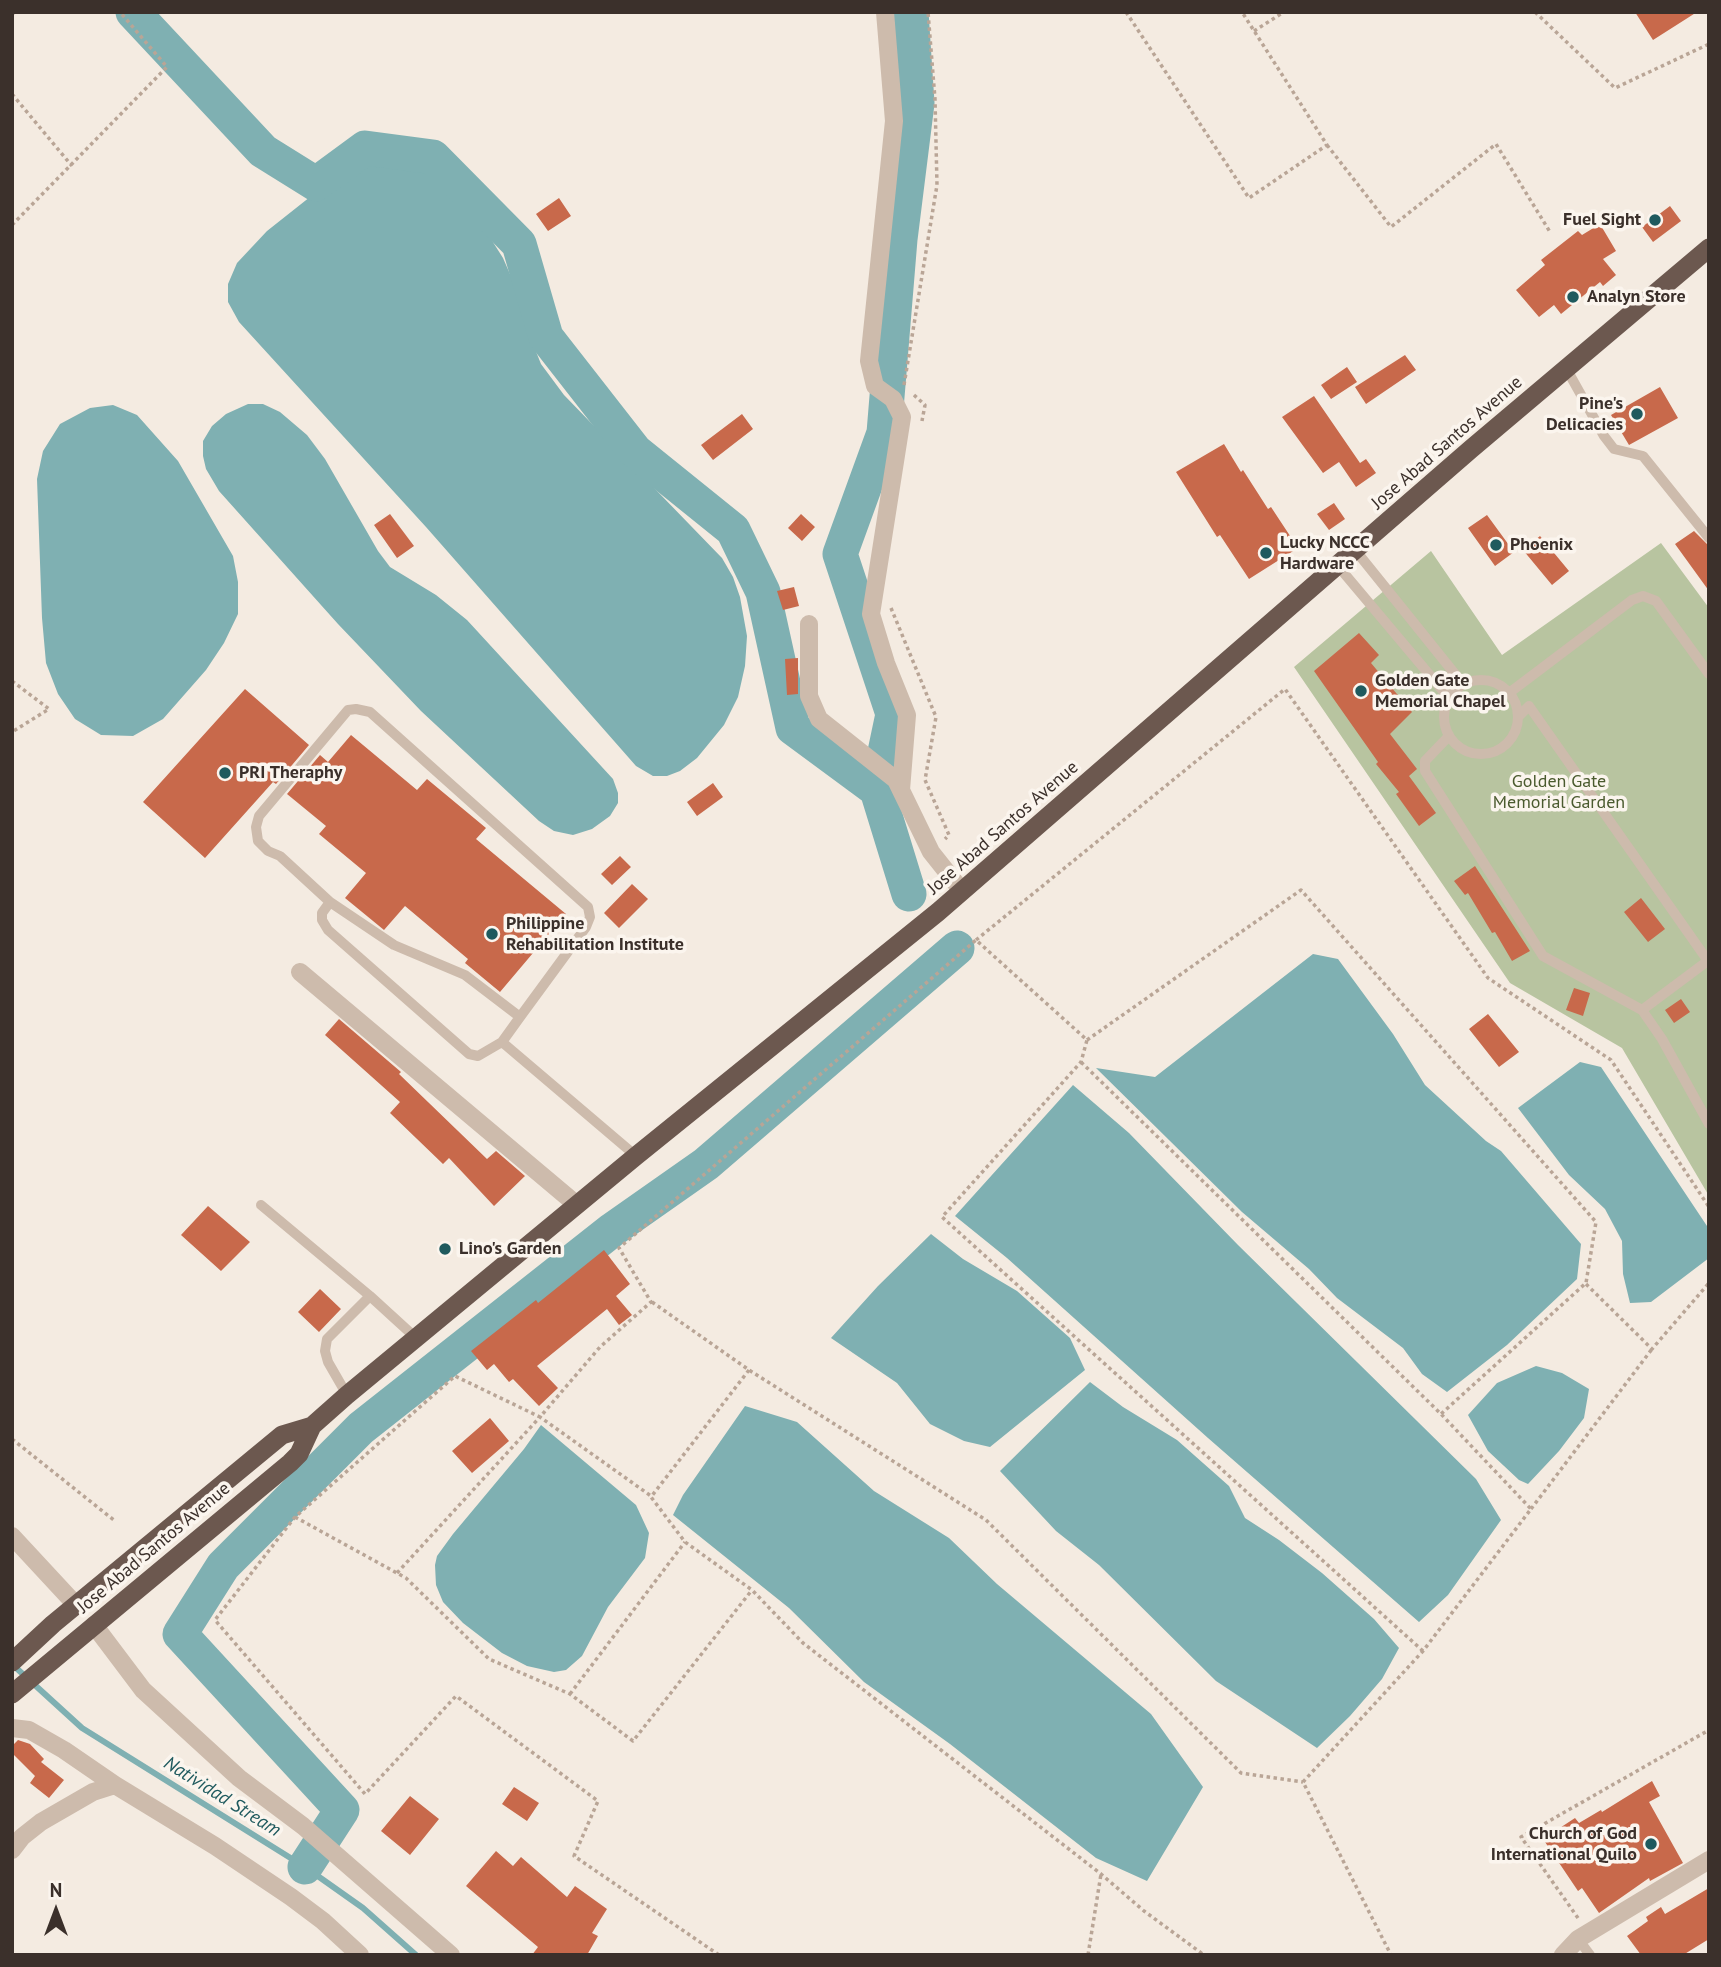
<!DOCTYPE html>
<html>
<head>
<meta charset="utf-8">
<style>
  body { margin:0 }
  #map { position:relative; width:1721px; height:1967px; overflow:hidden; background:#f4ebe1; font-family:"PT Sans",sans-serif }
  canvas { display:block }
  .frame { position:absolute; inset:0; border:14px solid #3b302b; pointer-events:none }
  .north { position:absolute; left:21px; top:1876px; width:70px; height:70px; -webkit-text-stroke:5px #fbf5ee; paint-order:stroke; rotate:0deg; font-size:19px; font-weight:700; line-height:28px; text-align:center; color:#3b302b }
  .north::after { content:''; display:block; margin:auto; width:24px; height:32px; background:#3b302b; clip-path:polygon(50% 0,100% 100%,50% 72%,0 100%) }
</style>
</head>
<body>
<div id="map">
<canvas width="1721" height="1967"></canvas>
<div class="frame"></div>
<div class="north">N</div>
</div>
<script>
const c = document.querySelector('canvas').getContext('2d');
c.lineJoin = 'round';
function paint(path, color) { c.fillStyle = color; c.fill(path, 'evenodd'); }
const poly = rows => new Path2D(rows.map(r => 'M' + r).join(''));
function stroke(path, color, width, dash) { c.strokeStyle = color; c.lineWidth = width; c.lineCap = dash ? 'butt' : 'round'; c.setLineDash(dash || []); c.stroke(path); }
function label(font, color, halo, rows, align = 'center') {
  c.font = font + ' "PT Sans",sans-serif'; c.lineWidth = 7; c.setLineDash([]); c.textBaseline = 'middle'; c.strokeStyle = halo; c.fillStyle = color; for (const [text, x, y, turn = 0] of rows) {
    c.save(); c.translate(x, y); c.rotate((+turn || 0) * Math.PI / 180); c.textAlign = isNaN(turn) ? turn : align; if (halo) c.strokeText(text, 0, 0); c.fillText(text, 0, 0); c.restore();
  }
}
paint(poly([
  [1661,543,1709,608,1709,1196,1622,1048,1510,983,1294,667,1431,551,1502,655]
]), '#b8c4a0');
paint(poly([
  [383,160,404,160,425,167,444,182,484,228,503,258,513,281,529,334,541,364,564,395,722,558,733,577,740,597,747,636,745,666,738,697,724,725,697,758,680,771,667,776,653,776,636,766,426,527,239,322,228,302,228,284,237,263,267,231,315,193,361,166],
  [248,404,263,404,280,412,307,435,325,459,378,551,390,567,436,595,467,620,613,779,618,793,618,803,610,816,592,829,573,835,554,831,539,821,421,711,338,624,219,491,206,469,203,456,203,441,212,426,226,414],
  [113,405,137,415,178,461,233,556,238,582,238,614,224,643,206,670,163,719,133,736,101,735,75,719,58,694,46,663,42,618,37,479,43,451,60,424,90,408],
  [1313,954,1338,959,1393,1034,1425,1085,1486,1141,1501,1151,1581,1244,1577,1279,1507,1345,1447,1392,1422,1374,1403,1348,1337,1298,1309,1269,1242,1212,1096,1068,1155,1077],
  [1580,1062,1601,1067,1709,1229,1709,1258,1651,1302,1630,1303,1623,1274,1622,1241,1605,1209,1569,1175,1518,1108],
  [1073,1085,1129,1133,1238,1245,1476,1479,1501,1520,1448,1595,1419,1622,1208,1438,1007,1258,955,1216],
  [931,1234,963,1259,1017,1291,1070,1338,1085,1370,990,1447,964,1441,930,1424,897,1383,831,1338,878,1286],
  [1536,1366,1562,1373,1589,1389,1584,1418,1559,1451,1528,1484,1519,1480,1488,1451,1468,1415,1497,1383],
  [1090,1382,1123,1407,1177,1440,1229,1486,1245,1518,1279,1540,1322,1573,1374,1619,1399,1648,1382,1679,1350,1716,1317,1748,1216,1681,1099,1565,1056,1531,1000,1471],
  [745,1406,797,1422,874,1491,949,1538,997,1584,1151,1714,1203,1787,1147,1881,1096,1858,950,1744,864,1682,789,1608,673,1515,683,1495],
  [541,1425,636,1505,649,1533,645,1558,608,1607,582,1656,566,1670,554,1672,527,1666,502,1653,463,1623,443,1602,436,1585,435,1565,437,1556,453,1534,524,1449]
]), '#7fb0b2');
stroke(poly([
  [14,1666,82,1728,305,1867,363,1908,416,1955]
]), '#7fb0b2', 6);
stroke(poly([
  [133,12,263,151,316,184,365,148,433,157,519,244,546,337,635,451,733,530,763,592,793,728,877,790],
  [909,894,877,790,893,714,840,554,884,433,900,239,917,103,911,12],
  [305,1867,342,1810,180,1634,223,1566,361,1428,612,1230,706,1164,957,948]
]), '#7fb0b2', 35);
paint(poly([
  [1635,12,1697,12,1653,40],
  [559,198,571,216,548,231,536,214],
  [1670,206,1681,221,1653,242,1642,227],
  [1600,224,1616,251,1603,259,1616,275,1603,286,1600,282,1561,314,1554,305,1539,317,1516,290,1545,265,1541,260,1578,231,1582,235],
  [1405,355,1416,370,1366,404,1355,387],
  [1347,367,1357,382,1331,399,1321,385],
  [1660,387,1678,418,1629,445,1611,415],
  [1314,396,1360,463,1366,459,1376,473,1356,487,1339,462,1323,473,1282,417],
  [742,414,753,429,713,460,701,445],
  [1224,444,1241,472,1243,470,1268,509,1271,507,1298,548,1249,579,1220,535,1217,537,1176,472],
  [1334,503,1345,519,1329,530,1317,514],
  [390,514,414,546,397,558,374,525],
  [801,514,815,527,802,541,788,528],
  [1487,515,1514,552,1495,566,1468,528],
  [1694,531,1709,546,1709,591,1675,544],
  [1540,536,1569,571,1552,585,1523,550],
  [794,587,799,606,783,610,777,591],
  [1359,633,1379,655,1371,663,1412,712,1390,734,1417,769,1409,776,1436,813,1419,826,1396,794,1399,792,1376,764,1378,762,1314,671],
  [798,658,798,694,787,695,785,659],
  [245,689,309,745,276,784,273,782,205,858,143,802],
  [351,735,417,790,427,779,486,828,476,839,566,914,500,992,465,963,468,959,405,906,384,930,345,898,366,873,319,834,326,826,287,794,320,755,328,762],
  [713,783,723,797,697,816,687,802],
  [620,856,631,867,612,885,601,874],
  [1475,866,1530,951,1512,961,1495,932,1492,933,1468,893,1465,895,1454,881],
  [632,884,648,899,619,928,604,913],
  [1641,898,1665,929,1648,942,1624,912],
  [1574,988,1590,993,1583,1016,1566,1010],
  [1681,999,1690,1012,1674,1023,1665,1010],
  [1488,1014,1519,1052,1499,1067,1469,1029],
  [339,1019,401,1072,399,1074,487,1159,496,1151,525,1176,494,1206,449,1158,443,1164,390,1113,400,1102,325,1035],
  [208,1206,250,1242,221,1271,181,1235],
  [604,1250,630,1284,616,1296,632,1315,619,1325,607,1309,537,1366,558,1388,539,1406,513,1379,509,1382,494,1364,487,1370,471,1351,536,1300,538,1303],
  [320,1289,341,1309,319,1332,298,1312],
  [490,1418,509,1441,472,1473,452,1451],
  [18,1740,30,1744,44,1759,41,1762,64,1780,49,1798,30,1783,35,1776,12,1753,12,1746],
  [1652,1781,1660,1796,1649,1802,1683,1863,1650,1881,1649,1878,1599,1913,1582,1888,1578,1891,1543,1839,1575,1818,1579,1823,1601,1810,1602,1812],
  [514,1787,539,1803,527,1821,502,1804],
  [410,1796,439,1819,410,1855,381,1831],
  [496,1851,513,1866,521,1857,567,1897,575,1886,607,1909,592,1933,598,1936,587,1955,532,1955,538,1947,466,1886],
  [1709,1888,1709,1939,1683,1955,1641,1955,1627,1936,1648,1921,1646,1917,1661,1907,1665,1914]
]), '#c8694b');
stroke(poly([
  [1126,12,1249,198,1327,145,1242,12],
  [1535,12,1615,88,1709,44],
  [12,15,14,12],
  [1254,31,1284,12],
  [12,94,72,166],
  [1327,145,1391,227,1496,144,1550,232],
  [12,225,167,67,120,12],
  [904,385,937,185,935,99,928,12],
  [914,395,925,405,922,421],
  [891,608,936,717,925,780,949,835,945,839],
  [12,681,49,709,12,732],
  [976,940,1285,689,1488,978,1611,1060,1709,1207],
  [1087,1040,1301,890,1596,1222,1586,1283,1441,1414],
  [1081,1062,1441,1414,1531,1509,1423,1651,1303,1782,1391,1955],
  [1586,1284,1652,1349,1709,1283],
  [652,1302,749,1370,986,1520,1241,1773,1303,1782],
  [749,1370,651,1497,685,1542,752,1590,803,1643,1101,1874,1144,1911,1204,1955],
  [12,1439,115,1521],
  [1531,1509,1652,1349],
  [295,1517,406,1578,489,1659,570,1694,633,1741,752,1590],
  [397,1573,540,1417,651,1496],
  [570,1694,685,1542],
  [1578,1918,1521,1837,1709,1730],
  [719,1955,574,1856,598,1801,456,1696,365,1794,215,1620,295,1517,455,1376,540,1417,600,1347,651,1302,619,1248,976,940,1087,1040,1081,1062,942,1217,1423,1651],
  [1088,1955,1101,1874]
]), '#b9a596', 3.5, [3.5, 3.5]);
stroke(poly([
  [1566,368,1604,436,1614,449,1643,456,1709,538],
  [1356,551,1463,684],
  [1338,566,1449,698],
  '1444 717a37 37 0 1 1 74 0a37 37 0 1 1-74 0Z',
  [1509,693,1632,600,1643,596,1656,601,1709,674],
  [1518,717,1529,706,1708,961],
  [1449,736,1425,761,1425,771,1543,956,1642,1010,1662,1039,1709,1124],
  [330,902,322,913,322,920,328,930,469,1054,478,1056,502,1042,520,1017,586,927,590,917,588,907,370,712,356,709,348,710,259,816,256,827,258,841,268,851,280,856,330,902,394,945,465,975,520,1017],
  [1642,1010,1709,960],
  [502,1042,636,1156],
  [261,1205,370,1296],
  [347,1395,328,1362,325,1351,327,1339,370,1296,416,1338],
  [1578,1939,1590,1955]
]), '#cdbbac', 10);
stroke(poly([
  [885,12,894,121,869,361,875,386,893,399,902,417,871,614,886,663,907,715,901,790],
  [809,624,809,696,819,719,896,780,931,852,962,891],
  [300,972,577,1205],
  [12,1728,29,1730,64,1750,115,1785],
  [12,1850,22,1837,41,1822,93,1792,115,1785,215,1846,291,1897,323,1921,360,1955]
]), '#cdbbac', 18);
stroke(poly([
  [12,1536,76,1605],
  [94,1625,143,1690,239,1778,303,1826,451,1955],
  [1563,1955,1578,1939,1709,1860]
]), '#cdbbac', 18);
stroke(poly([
  [12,1662,53,1624,282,1435,312,1426],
  [12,1694,290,1463,299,1454,312,1426,347,1395,636,1156,938,912,1471,449,1709,248]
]), '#6c584f', 19);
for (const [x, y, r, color] of [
  [1655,220,7,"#1f5a5e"],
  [1573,297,7,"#1f5a5e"],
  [1637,414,7,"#1f5a5e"],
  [1496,545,7,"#1f5a5e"],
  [1266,553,7,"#1f5a5e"],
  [1361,691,7,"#1f5a5e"],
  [225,773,7,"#1f5a5e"],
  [492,934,7,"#1f5a5e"],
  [445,1249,7,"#1f5a5e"],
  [1651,1844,7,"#1f5a5e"]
]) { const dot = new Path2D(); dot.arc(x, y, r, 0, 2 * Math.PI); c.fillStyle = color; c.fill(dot); stroke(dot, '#fbf5ee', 2.5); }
label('bold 18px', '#3b302b', '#fbf5ee', [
  ["Fuel Sight",1641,220,"right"],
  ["Analyn Store",1587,297],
  ["Pine's",1623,404,"right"],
  ["Delicacies",1623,425,"right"],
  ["Lucky NCCC",1280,543],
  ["Hardware",1280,564],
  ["Phoenix",1510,545],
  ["Golden Gate",1375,681],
  ["Memorial Chapel",1375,702],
  ["PRI Theraphy",239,773],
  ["Philippine",506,924],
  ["Rehabilitation Institute",506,945],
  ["Lino's Garden",459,1249],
  ["Church of God",1637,1834,"right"],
  ["International Quilo",1637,1855,"right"]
], 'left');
label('18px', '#3b302b', '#fbf5ee', [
  ["Jose Abad Santos Avenue",1447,443,-41],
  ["Jose Abad Santos Avenue",1003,828,-41],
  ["Jose Abad Santos Avenue",154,1548,-40]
]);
label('18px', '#4a5a2e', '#fbf5ee', [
  ["Golden Gate",1559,782],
  ["Memorial Garden",1559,803]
]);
label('italic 19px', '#1f5a5e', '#fbf5ee', [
  ["Natividad Stream",222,1797,32]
]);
</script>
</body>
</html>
